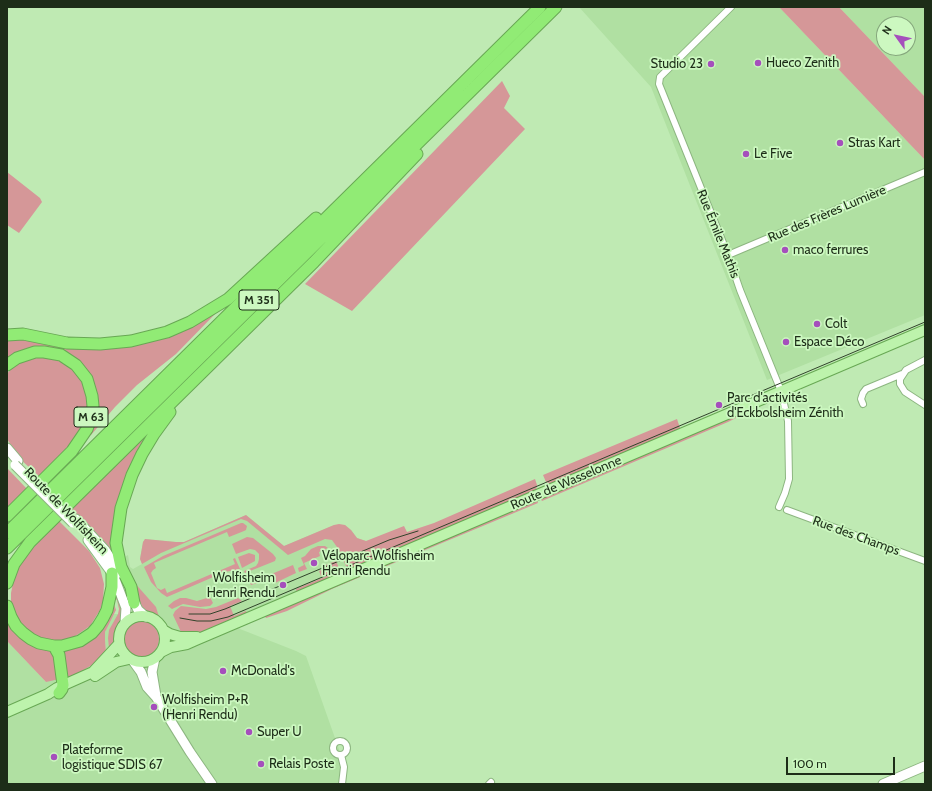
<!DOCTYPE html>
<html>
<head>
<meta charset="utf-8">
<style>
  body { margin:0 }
  #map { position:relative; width:932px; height:791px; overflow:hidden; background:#bfeab3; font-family:Cabin,sans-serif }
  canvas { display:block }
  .frame { position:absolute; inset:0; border:8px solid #1d2d18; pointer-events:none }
  .north { position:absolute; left:876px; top:16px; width:40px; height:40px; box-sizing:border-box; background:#ccf8c0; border:1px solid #86a77d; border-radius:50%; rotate:303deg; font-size:11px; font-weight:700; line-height:16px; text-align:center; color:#1d2d18 }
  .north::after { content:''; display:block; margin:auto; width:14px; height:18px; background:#a54fbc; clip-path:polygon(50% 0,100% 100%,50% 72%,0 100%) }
  .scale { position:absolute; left:786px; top:757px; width:109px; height:18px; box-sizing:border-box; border:2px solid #1d2d18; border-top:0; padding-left:5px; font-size:12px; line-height:14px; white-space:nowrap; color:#1d2d18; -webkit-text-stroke:3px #ccf8c0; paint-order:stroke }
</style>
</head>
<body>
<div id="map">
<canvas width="932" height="791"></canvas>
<div class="frame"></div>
<div class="north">N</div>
<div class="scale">100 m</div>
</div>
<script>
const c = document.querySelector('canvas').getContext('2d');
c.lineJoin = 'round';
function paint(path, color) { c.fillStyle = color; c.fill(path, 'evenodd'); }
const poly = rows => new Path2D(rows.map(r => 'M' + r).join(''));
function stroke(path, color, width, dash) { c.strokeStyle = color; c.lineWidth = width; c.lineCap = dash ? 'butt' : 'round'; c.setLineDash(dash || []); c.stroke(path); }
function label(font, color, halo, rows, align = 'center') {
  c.font = font + ' Cabin,sans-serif'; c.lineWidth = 3.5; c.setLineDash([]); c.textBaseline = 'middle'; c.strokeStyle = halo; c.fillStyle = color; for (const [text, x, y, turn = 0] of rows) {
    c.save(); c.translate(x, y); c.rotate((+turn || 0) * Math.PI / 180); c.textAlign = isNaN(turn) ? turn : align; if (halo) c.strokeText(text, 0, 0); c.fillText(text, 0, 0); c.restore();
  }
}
paint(poly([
  [579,7,779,7,925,160,925,315,767,380,651,87],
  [839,7,925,7,925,97],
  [884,24,908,24,908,48,884,48],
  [246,515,284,546,334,525,345,525,351,530,357,538,366,541,378,567,238,626,240,629,296,651,306,656,341,755,342,784,7,784,7,641,46,682,106,652,105,640,105,632,109,622,114,614,129,614,135,612,140,607,139,599,123,567,123,558,128,555,130,567,133,569,142,564,140,559,143,542,145,539,176,542,184,542]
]), '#b0e0a2');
paint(poly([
  [779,7,839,7,925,97,925,160],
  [502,81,510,96,504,108,525,129,352,311,305,284],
  [7,172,40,198,42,202,19,233,7,225],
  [213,313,215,314,176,354,137,385,115,407,91,435,89,434,97,406,68,355,7,359,7,339,15,336,106,347],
  [46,357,62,362,76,373,85,387,88,404,85,423,74,440,61,456,40,477,20,459,7,439,7,374,12,367,29,359],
  [735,416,736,418,728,422,542,501,540,498],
  [677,419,681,431,551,484,546,482,543,475],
  [151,431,128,470,119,498,121,568,103,542,71,509],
  [7,468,27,489,7,508],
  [535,479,537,485,536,491,350,570,347,568,337,547,332,540,325,539,288,555,247,521,241,519,161,553,142,564,140,559,143,542,145,539,176,542,184,542,246,515,284,546,334,525,339,524,345,525,351,530,357,538,366,541,404,526,407,532,434,523],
  [537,500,538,503,334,588,287,611,266,618,264,615],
  [59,521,89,551,100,568,104,584,103,601,100,610,90,626,74,637,64,640,55,641,39,637,24,627,18,620,11,603,11,593,15,573,22,561,32,549],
  [241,523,243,523,247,526,246,530,244,531,229,537,227,532,154,563,156,568,153,570,151,573,157,588,161,590,165,588,167,593,235,564,233,559,235,558,240,569,225,572,167,597,161,593,151,582,144,567,163,556],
  [247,537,253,538,273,554,276,558,275,561,245,573,244,571,256,566,258,563,259,559,259,554,255,550,250,549,236,554,232,544],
  [318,546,325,546,328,548,319,552,320,556,304,563,307,569,299,572,298,568,304,565,301,558,305,556,311,549],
  [249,553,255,555,255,561,242,568,238,557],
  [336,561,339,568,337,575,297,593,296,589,327,576,326,574,321,576,319,571,324,569,323,566],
  [293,565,296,573,275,583,272,578,251,585,250,583],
  [123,567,133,581,156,607,159,617,145,610,140,607,139,599],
  [114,587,122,602,122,619,116,629,113,645,109,648,108,638,109,630,118,614,119,609,117,600,113,597],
  [210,597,213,603,210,606,200,607,183,604,172,609,168,606,174,601,180,598,186,598,197,601],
  [238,598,242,601,230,606,234,616,246,611,247,614,205,632,195,634,182,634,173,615,175,611,181,606,206,609,216,607],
  [113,601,116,610,105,632,105,640,106,652,92,665,73,676,46,682,7,641,7,618,22,637,75,647],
  '123 639a18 18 0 1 1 36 0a18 18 0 1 1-36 0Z'
]), '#d59798');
const street = poly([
  [731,7,660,77,659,84,728,255,740,290,781,391,788,421,789,479,785,493,779,507],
  [728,255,925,172],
  [925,360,906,370,900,379,900,384,905,392,925,405],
  [863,404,861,399,863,393,866,389,902,374],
  [787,510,925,561],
  '333 748a7 7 0 1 1 14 0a7 7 0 1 1-14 0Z',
  [341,755,344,767,342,784],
  [489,784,491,782]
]);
const secondary = poly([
  [7,448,18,461],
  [76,519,105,550,120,573],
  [88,540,112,573,116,582,126,608,125,623],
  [132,597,138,610,146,617],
  [155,658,152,672,156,696],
  [133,661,141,672,147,687,156,697,190,752,212,784],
  [883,784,925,766]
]);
const primary = poly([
  '119 639a23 23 0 1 1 46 0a23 23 0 1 1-46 0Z',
  [163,630,170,634,180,637,197,637],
  [161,652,171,647,187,644,196,640,925,330],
  [95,676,116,662,129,659],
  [7,712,48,694,57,688,93,672,119,644]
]);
const highway = poly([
  [7,335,23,334,67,343,100,344,131,341,167,332,190,322,228,299,316,218],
  [7,365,17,358,35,352,44,352,61,355,76,365,87,379,92,396,93,406,91,418,87,429,72,451,7,516],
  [7,533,540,7],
  [7,548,556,7],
  [7,583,14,564,30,542,314,262,417,154],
  [134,603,131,587,121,567,116,543,121,508,132,475,142,454,154,434,170,412],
  [7,606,11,617,16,626,23,633,31,639,39,643,54,646,62,646,80,641,92,633,98,626,103,618,107,610,112,587,112,573],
  [54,646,59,655,63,685,62,689,59,693]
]);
stroke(street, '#8db681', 8);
stroke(secondary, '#8db681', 11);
stroke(primary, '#68a854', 12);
stroke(highway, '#68a854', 13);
stroke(street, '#fff', 6);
stroke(secondary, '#fff', 9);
stroke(primary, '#bdf3ac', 10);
stroke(highway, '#91eb75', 11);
stroke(poly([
  [189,614,210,614,225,609,389,540,418,531],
  [180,618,197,621,211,621,228,617,925,322]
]), '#30432a', 1);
const secondaryBridge = poly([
  [15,465,73,523]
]);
stroke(secondaryBridge, '#8db681', 11, []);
stroke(secondaryBridge, '#fff', 9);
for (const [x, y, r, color] of [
  [758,63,4,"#a54fbc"],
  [711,64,4,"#a54fbc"],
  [840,143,4,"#a54fbc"],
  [746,154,4,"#a54fbc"],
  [785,250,4,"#a54fbc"],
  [817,324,4,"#a54fbc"],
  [786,342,4,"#a54fbc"],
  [719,405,4,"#a54fbc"],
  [314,563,4,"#a54fbc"],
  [283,585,4,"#a54fbc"],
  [223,671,4,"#a54fbc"],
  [154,707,4,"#a54fbc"],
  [249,732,4,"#a54fbc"],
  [54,757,4,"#a54fbc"],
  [261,764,4,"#a54fbc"]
]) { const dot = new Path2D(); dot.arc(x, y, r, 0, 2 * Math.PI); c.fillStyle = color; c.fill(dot); stroke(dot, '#ccf8c0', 1.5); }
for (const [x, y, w] of [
  [259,300,40],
  [91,417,34]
]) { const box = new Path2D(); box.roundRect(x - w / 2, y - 10, w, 20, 3); c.fillStyle = '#ccf8c0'; c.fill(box); stroke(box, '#1d2d18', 1); }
label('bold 12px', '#1d2d18', null, [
  ["M 351",259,300],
  ["M 63",91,417]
]);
label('13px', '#1d2d18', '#ccf8c0', [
  ["Hueco Zenith",766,63],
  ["Studio 23",703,64,"right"],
  ["Stras Kart",848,143],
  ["Le Five",754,154],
  ["maco ferrures",793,250],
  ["Colt",825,324],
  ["Espace Déco",794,342],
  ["Parc d'activités",727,398],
  ["d'Eckbolsheim Zénith",727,413],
  ["Véloparc Wolfisheim",322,556],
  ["Henri Rendu",322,571],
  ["Wolfisheim",275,578,"right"],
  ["Henri Rendu",275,593,"right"],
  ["McDonald's",231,671],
  ["Wolfisheim P+R",162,700],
  ["(Henri Rendu)",162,715],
  ["Super U",257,732],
  ["Plateforme",62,750],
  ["logistique SDIS 67",62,765],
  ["Relais Poste",269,764]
], 'left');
label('13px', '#1d2d18', '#ccf8c0', [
  ["Rue des Frères Lumière",827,214,-23],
  ["Rue Émile Mathis",718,234,68],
  ["Route de Wasselonne",566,483,-23],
  ["Route de Wolfisheim",66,511,46],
  ["Rue des Champs",856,536,20]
]);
</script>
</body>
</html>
